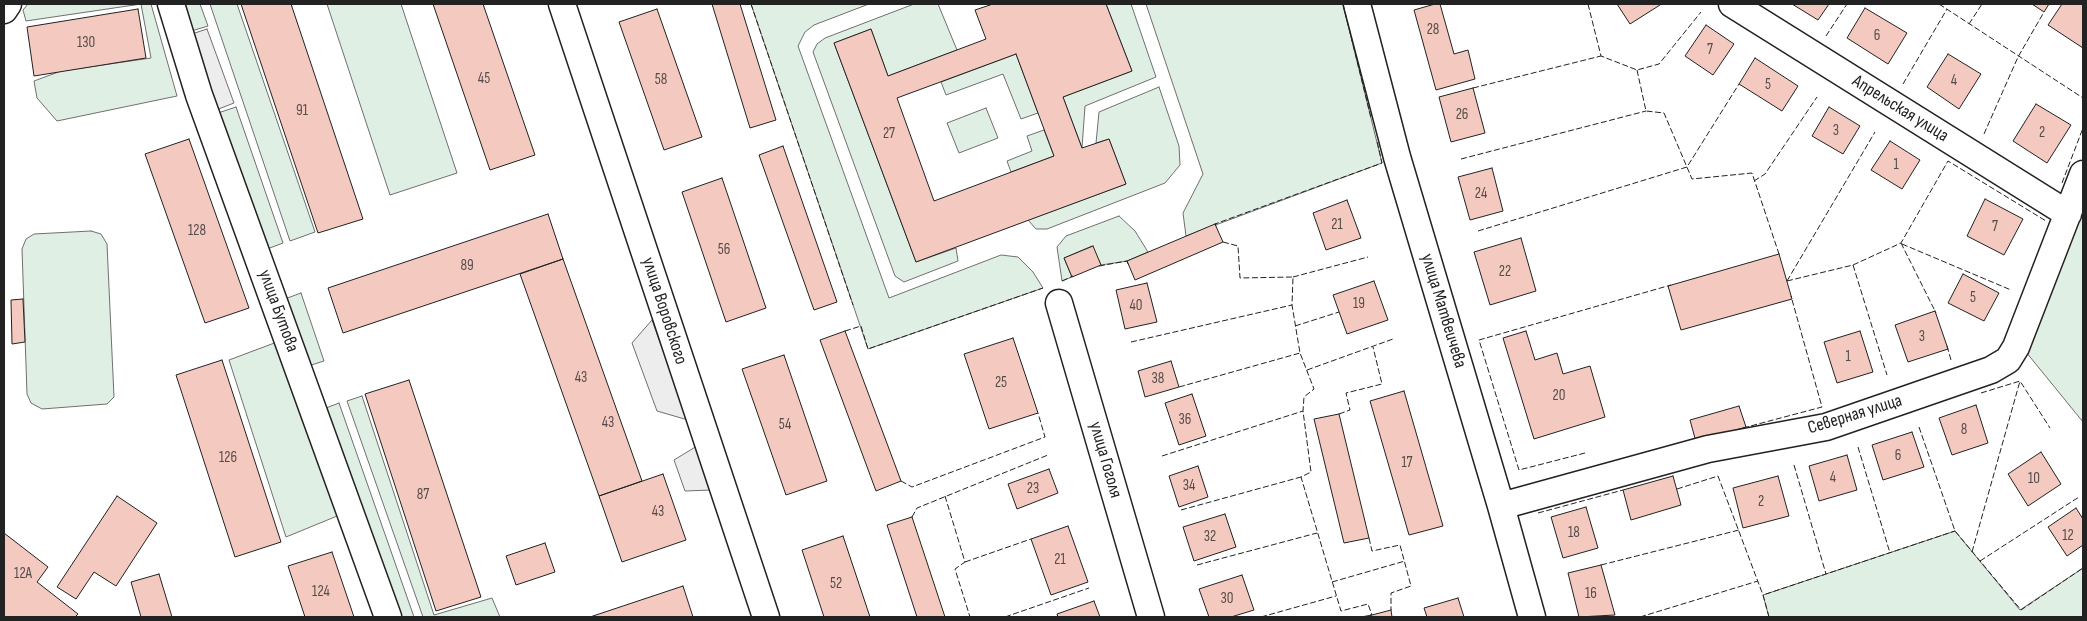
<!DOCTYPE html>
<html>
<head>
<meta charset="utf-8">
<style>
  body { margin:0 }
  #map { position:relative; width:2087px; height:621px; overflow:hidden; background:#fff; font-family:"Sofia Sans Condensed",sans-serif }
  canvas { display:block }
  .frame { position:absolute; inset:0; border:5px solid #222; pointer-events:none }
</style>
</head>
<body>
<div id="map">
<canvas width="2087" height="621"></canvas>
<div class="frame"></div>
</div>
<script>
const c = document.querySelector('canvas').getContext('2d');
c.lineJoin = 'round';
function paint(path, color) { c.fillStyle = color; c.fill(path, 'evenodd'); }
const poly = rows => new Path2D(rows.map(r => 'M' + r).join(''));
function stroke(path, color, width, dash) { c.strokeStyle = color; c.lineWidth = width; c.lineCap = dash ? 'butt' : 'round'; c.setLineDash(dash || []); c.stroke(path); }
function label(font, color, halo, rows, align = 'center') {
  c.font = font + ' "Sofia Sans Condensed",sans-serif'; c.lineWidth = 4; c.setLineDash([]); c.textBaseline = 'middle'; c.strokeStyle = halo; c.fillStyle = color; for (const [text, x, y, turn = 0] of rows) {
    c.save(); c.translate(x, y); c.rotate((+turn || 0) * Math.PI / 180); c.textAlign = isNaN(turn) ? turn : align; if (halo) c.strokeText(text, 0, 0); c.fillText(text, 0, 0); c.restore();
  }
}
const green = poly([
  [28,4,151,4,177,96,57,121,37,98,34,81,61,71,151,58,141,4,26,21,23,10,28,4],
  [179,4,200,4,208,26,188,32,179,4],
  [210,4,237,4,315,232,290,241,210,4],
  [327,4,401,4,457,173,390,195,327,4],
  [751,4,869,4,814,25,805,32,798,46,889,298,1001,255,1018,257,1033,272,1043,288,868,349,751,4],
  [914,4,938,4,957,50,888,76,871,29,834,43,916,262,956,248,958,261,904,282,895,276,813,52,817,44,825,38,914,4],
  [1106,4,1131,4,1156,77,1085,106,1082,148,1063,97,1132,71,1106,4],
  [1146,4,1343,4,1382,163,1186,236,1183,213,1203,174,1146,4],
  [1016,54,1038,113,1021,119,1003,74,946,95,941,82,1016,54],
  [1159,87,1179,146,1180,165,1165,183,1047,229,1036,229,1028,220,1126,184,1109,139,1096,143,1099,112,1159,87],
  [236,107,283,243,262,251,215,114,236,107],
  [986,108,998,138,959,153,947,123,986,108],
  [1044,130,1054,156,1011,172,1007,161,1032,151,1027,136,1044,130],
  [2083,199,2083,422,2026,352,2083,199],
  [1119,216,1135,231,1148,252,1127,261,1101,265,1092,246,1064,258,1072,277,1062,281,1057,247,1066,236,1119,216],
  [91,231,101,234,107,244,114,397,107,404,42,409,31,403,27,394,22,249,26,239,34,234,91,231],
  [301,293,324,361,305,367,282,300,301,293],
  [277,342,342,514,286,537,229,360,277,342],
  [362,396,434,615,492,598,500,617,423,617,347,401,362,396],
  [339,403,414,617,393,617,321,410,339,403],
  [1955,531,2020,610,2083,568,2083,617,1769,617,1763,595,1955,531]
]);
paint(green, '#e0efe3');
stroke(green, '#6f6f6f', 1);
const parking = poly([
  [207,29,234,103,216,110,189,35,207,29],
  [652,320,688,420,657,411,632,343,652,320],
  [697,446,712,490,685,491,674,460,697,446]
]);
paint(parking, '#ededed');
stroke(parking, '#6f6f6f', 1);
const building = poly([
  [241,4,291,4,363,219,318,233,241,4],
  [433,4,483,4,535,155,490,170,433,4],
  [712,4,740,4,776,120,750,128,712,4],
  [993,4,1106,4,1132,71,1063,97,1082,148,1109,139,1126,184,916,262,834,43,871,29,888,76,986,39,975,10,993,4],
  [1016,54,1054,156,934,201,897,98,1016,54],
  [1435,4,1440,4,1454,54,1468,50,1475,79,1436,90,1414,10,1435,4],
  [1617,4,1659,4,1660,5,1630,24,1617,4],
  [1792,4,1829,4,1818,20,1792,4],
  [2032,4,2049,4,2044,12,2032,4],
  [2062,4,2083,4,2083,48,2048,25,2062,4],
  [1865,8,1907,33,1888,64,1847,38,1865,8],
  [138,9,146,58,34,76,27,27,138,9],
  [657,9,702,137,664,150,619,22,657,9],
  [1706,25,1734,44,1713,75,1685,56,1706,25],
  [1948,54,1981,74,1959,109,1927,87,1948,54],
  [1755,58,1798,86,1782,111,1739,84,1755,58],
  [1473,88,1485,133,1451,142,1439,97,1473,88],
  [2036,104,2071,125,2047,163,2013,141,2036,104],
  [1829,107,1860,126,1843,154,1812,136,1829,107],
  [189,139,249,308,205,323,145,154,189,139],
  [1890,141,1920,160,1902,189,1871,170,1890,141],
  [783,146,837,302,814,310,759,155,783,146],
  [1492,168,1503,211,1470,220,1458,177,1492,168],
  [722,178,766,308,726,322,682,192,722,178],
  [1985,199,2023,219,2004,255,1967,236,1985,199],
  [1347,200,1361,238,1326,250,1313,213,1347,200],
  [548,214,563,259,343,333,328,288,548,214],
  [1215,224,1223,242,1135,280,1127,261,1215,224],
  [1521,238,1536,291,1490,305,1474,252,1521,238],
  [1093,246,1101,265,1072,277,1064,258,1093,246],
  [1779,254,1792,299,1681,330,1668,286,1779,254],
  [563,259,642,481,599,496,520,274,563,259],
  [1963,274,1999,293,1984,321,1948,303,1963,274],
  [1374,281,1388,320,1347,334,1333,295,1374,281],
  [1147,283,1157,322,1125,329,1116,290,1147,283],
  [23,299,25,342,12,344,11,300,23,299],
  [1935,311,1948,349,1908,362,1895,325,1935,311],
  [845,331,901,481,876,491,820,340,845,331],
  [1526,331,1535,360,1557,353,1563,374,1590,366,1605,417,1534,439,1503,338,1526,331],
  [1860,331,1873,372,1837,383,1824,342,1860,331],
  [1013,338,1038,413,989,429,964,354,1013,338],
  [784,355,827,481,786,495,742,369,784,355],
  [222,360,281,542,235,557,176,375,222,360],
  [1171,361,1179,387,1145,397,1138,371,1171,361],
  [409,380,481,597,436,611,365,394,409,380],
  [1404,391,1443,526,1409,535,1370,401,1404,391],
  [1192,394,1206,436,1179,445,1165,403,1192,394],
  [1976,405,1988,443,1952,455,1939,418,1976,405],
  [1739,406,1746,427,1696,442,1690,420,1739,406],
  [1339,414,1369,538,1344,543,1314,419,1339,414],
  [1912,432,1924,467,1883,480,1872,445,1912,432],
  [2041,452,2061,484,2028,506,2008,474,2041,452],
  [1847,455,1857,490,1819,501,1809,466,1847,455],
  [1198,466,1208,497,1179,507,1169,476,1198,466],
  [1049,469,1058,493,1017,509,1008,484,1049,469],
  [663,474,686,540,622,562,599,496,663,474],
  [1673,476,1681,505,1631,520,1623,490,1673,476],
  [1778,476,1789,516,1743,528,1733,488,1778,476],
  [117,496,157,523,116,586,94,572,76,599,57,587,117,496],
  [1586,507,1598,548,1563,558,1551,517,1586,507],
  [2076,508,2083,519,2083,545,2067,556,2048,527,2076,508],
  [1225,514,1236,547,1194,561,1183,527,1225,514],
  [912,517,945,617,917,617,887,525,912,517],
  [1068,526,1088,582,1051,595,1031,539,1068,526],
  [4,533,48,567,37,582,78,614,75,617,4,617,4,533],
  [843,536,870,617,824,617,802,550,843,536],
  [545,543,555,572,516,585,506,556,545,543],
  [332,552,354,617,305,617,288,566,332,552],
  [1601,565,1615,615,1579,617,1568,573,1601,565],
  [159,574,172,617,141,617,131,582,159,574],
  [1242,575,1254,610,1231,617,1209,617,1199,589,1242,575],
  [683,586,693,617,590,617,683,586],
  [1458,598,1464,617,1427,617,1424,608,1458,598],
  [1094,601,1100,617,1058,617,1057,614,1094,601],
  [1391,610,1392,617,1361,617,1372,615,1391,610]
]);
paint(building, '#f3c9c0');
stroke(building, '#222', 1);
const minor = poly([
  [171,4,199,95,388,617],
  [562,4,766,617],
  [1357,4,1397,157,1501,506,1532,617],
  [1732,4,2068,214],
  [4,10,8,4],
  [1059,303,1151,617],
  [1501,506,1708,449,1826,427,1991,370,2008,360,2016,347,2083,174]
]);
stroke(minor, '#222', 29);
stroke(minor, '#fff', 26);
stroke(poly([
  [751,4,853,305],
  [1343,4,1371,118],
  [1588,4,1601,56,1637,70,1659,64,1701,12],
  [1939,4,2083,98],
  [1969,24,1982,4],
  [1826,36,1847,4],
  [1637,70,1646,111,1664,113,1692,179,1752,173,1779,254],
  [1903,84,1947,9],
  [1473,88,1601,56],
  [1984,134,2018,57,2044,12],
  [1461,159,1646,111],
  [1754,181,1765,174,1817,97],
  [2062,183,2083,128],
  [1216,226,1215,224,1382,163,1377,141],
  [1478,231,1687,167,1739,84],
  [1223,242,1238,246,1240,278,1293,277,1292,305,1300,353,1314,389,1304,397,1303,411,1311,472,1301,477,1341,611,1368,604,1372,615,1370,615],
  [1901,243,1936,313],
  [1902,244,2011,290],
  [1853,265,1887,375],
  [1099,266,1127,261,1128,264],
  [1293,277,1368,257],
  [1062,281,1073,276],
  [1787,281,1853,265,1901,243,1948,161,2046,221],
  [1787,281,1875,132],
  [1295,326,1339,312],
  [845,331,861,326,868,349,1043,288],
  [1131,342,1292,305],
  [1947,346,1951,360],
  [1307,370,1393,339],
  [1179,387,1300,353],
  [1981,393,2020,381,2050,428],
  [1339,414,1350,410,1346,393,1382,384,1373,347],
  [1919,427,1955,531,2021,610,2083,568],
  [1743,428,1822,407,1791,296],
  [1858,447,1890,553],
  [1585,453,1519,470,1479,340,1671,285],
  [1162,456,1303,411],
  [1794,465,1826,574],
  [901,481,912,487,1045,437,1038,413],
  [1677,489,1718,476,1763,595],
  [945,496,965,562,955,569,970,617],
  [1181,510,1301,477],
  [1538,513,1623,490],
  [912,517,917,508,1048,455],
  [1369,538,1372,551,1400,545,1411,586,1391,593,1391,610],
  [1972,552,2020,381],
  [1980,561,2079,497],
  [965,562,1031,539],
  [1197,565,1317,533],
  [1601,565,1739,530],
  [1332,582,1405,561],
  [1005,617,1089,588],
  [1261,617,1336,596],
  [1640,617,1758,581],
  [1769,617,1763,595,1955,531]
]), '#222', 1, [6, 2.5]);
label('15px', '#564c4a', null, [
  ["28",1433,30],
  ["6",1877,36],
  ["130",86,43],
  ["7",1710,50],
  ["45",484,79],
  ["58",661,80],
  ["4",1954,81],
  ["5",1768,85],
  ["91",302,111],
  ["26",1462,115],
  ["3",1836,131],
  ["2",2042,133],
  ["27",889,134],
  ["1",1896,165],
  ["24",1481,194],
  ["21",1337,225],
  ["7",1995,227],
  ["128",197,231],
  ["56",724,250],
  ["89",467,266],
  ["22",1505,272],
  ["5",1973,298],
  ["19",1359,304],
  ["40",1136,306],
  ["3",1922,337],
  ["1",1848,357],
  ["43",581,378],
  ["38",1158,379],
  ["25",1001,383],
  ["20",1559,396],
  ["36",1185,420],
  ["43",608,423],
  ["54",785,425],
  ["8",1964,430],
  ["6",1898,456],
  ["126",228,458],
  ["17",1407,463],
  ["4",1833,478],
  ["10",2034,479],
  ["34",1189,486],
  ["23",1033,489],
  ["87",423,495],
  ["2",1761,502],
  ["43",658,512],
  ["18",1574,533],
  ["12",2068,536],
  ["32",1210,537],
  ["21",1060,560],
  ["12А",23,574],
  ["52",836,584],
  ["124",321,592],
  ["16",1591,594],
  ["30",1227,599]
]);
label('18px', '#222', '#fff', [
  ["Апрельская улица",1900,109,32],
  ["улица Бутова",278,311,70],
  ["улица Воровского",664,311,72],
  ["улица Матвеичева",1443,311,73],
  ["Северная улица",1855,415,-17],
  ["улица Гоголя",1105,460,74]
]);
</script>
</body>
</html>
